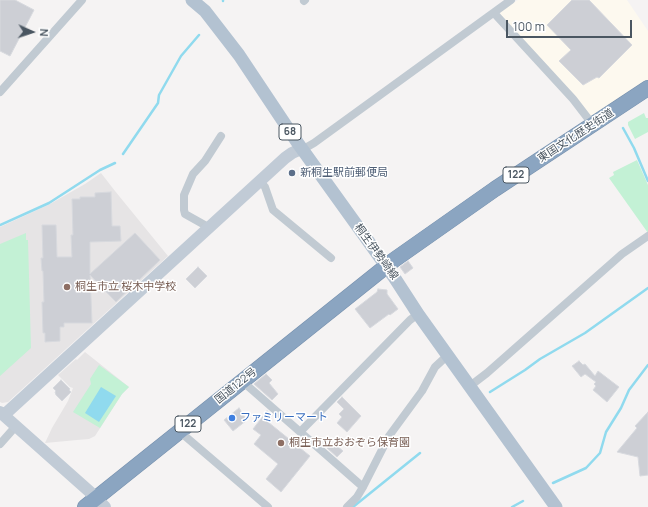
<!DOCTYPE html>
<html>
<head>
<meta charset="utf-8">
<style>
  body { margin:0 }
  #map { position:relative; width:648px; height:507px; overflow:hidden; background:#f5f3f3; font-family:Manrope,sans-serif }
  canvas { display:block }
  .north { position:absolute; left:12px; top:12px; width:40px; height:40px; -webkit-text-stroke:3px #fff; paint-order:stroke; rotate:93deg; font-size:11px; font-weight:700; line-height:16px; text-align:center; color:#4a5661 }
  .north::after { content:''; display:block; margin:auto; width:14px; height:18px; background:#4a5661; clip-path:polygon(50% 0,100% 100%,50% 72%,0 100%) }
  .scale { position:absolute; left:506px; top:20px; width:126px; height:18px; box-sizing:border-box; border:2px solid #4a5661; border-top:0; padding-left:5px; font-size:12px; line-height:14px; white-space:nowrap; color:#4a5661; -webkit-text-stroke:3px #fff; paint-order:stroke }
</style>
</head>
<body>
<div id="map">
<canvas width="648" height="507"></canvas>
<div class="north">N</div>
<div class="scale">100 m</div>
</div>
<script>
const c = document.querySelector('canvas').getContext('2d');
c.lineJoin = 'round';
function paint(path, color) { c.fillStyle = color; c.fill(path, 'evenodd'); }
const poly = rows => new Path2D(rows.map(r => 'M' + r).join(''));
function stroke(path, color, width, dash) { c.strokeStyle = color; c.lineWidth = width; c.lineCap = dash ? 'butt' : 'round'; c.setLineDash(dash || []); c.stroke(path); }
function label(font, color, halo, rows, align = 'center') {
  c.font = font + ' Manrope,"Noto Sans JP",sans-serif'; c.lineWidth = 3; c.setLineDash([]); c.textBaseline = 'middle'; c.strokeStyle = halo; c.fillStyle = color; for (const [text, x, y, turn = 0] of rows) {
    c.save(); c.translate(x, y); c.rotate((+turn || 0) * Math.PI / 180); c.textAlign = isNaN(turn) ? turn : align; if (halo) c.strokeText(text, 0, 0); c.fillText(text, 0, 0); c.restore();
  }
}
paint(poly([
  [518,0,627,0,648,31,648,81,593,117,590,117,546,64,500,15,501,11]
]), '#fdf9ef');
paint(poly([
  [101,173,115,191,168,256,8,402,2,403,0,402,0,227,50,204,85,184],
  [85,352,129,387,122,394,95,436,89,439,77,440,45,443,52,428,68,401,73,388,70,387,58,375,76,359,77,360]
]), '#e6e4e5');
paint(poly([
  [644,113,646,118,648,118,648,132,635,139,628,125,628,122],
  [637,160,648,185,648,233,609,178,614,175,613,172],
  [26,233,26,240,28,240,31,348,0,376,0,244],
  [99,365,129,387,122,394,100,428,73,412,91,384,90,379]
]), '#c3f1d5');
paint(poly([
  [101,387,116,396,99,422,85,413]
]), '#90daee');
stroke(poly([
  [223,1,223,0],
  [623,128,634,148,648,181],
  [123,154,158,103,159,95,181,56,199,35],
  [0,225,49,203,100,170,115,163],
  [490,392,525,370,540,359,585,333,648,288],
  [553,483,586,468,600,453,606,432,621,408,629,390,648,365],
  [353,507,420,453],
  [512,507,523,501]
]), '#90daee', 2.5);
const building = poly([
  [0,0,15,0,34,10,10,56,0,51,0,0],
  [572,0,589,0,632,45,599,78,597,77,583,85,559,61,571,50,547,25,572,0],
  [111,192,112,226,120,226,121,241,90,242,90,274,135,233,160,260,116,302,90,275,92,323,64,323,64,327,60,327,60,341,45,342,45,333,43,333,42,302,44,302,43,271,42,271,41,258,43,258,42,225,56,225,57,257,72,257,71,235,73,235,72,199,80,199,80,197,95,197,95,193,111,192],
  [408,261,413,268,405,274,400,267,408,261],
  [198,267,207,276,195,288,186,279,198,267],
  [378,289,387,290,387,294,398,309,390,315,389,314,370,328,355,309,377,292,378,289],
  [579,361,583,365,585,364,595,376,598,371,619,387,607,402,593,390,596,386,594,384,596,382,585,374,581,377,572,366,579,361],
  [266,374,272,380,269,383,278,394,272,400,254,384,266,374],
  [61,380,70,389,69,390,71,392,62,401,56,395,55,392,56,391,53,388,61,380],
  [342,397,361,416,347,432,337,423,342,417,339,414,344,409,337,402,342,397],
  [239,408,247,420,233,431,224,420,239,408],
  [267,411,272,415,268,422,310,456,281,492,266,479,278,464,254,444,261,435,253,429,267,411],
  [648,412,648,475,640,476,638,457,617,452,637,428,635,426,648,412],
  [330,445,334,448,336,445,343,451,337,457,327,448,330,445]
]);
paint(building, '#cdcfd5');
stroke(building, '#d7d9de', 1);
const highway = poly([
  [85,507,394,260,495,189,648,88]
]);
stroke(highway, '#7690ad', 16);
stroke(poly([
  [304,1,305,0],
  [494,13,573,99,593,125],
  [0,92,82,0],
  [301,149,307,147,314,143,511,0],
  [260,181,265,187,273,210,331,258],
  [210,228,185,214,184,210,184,195,193,174,205,161,221,136],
  [242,381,363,487],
  [470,386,487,373,622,254,648,236],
  [179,431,268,507],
  [300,432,410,320,418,314],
  [0,444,16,426],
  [347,507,357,497,363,487,389,436,422,391,435,367,448,355]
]), '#c1cad2', 8);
stroke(poly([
  [0,412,90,492,105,507],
  [4,415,285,158,292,153,301,149]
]), '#c1cbd6', 12);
stroke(poly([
  [192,0,205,11,239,55,297,142,394,277,418,314,556,507]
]), '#b3c2d1', 13);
stroke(highway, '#8ba5c1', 15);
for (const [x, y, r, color] of [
  [292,173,4,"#5c6f8a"],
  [67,287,4,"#8d6e63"],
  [232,418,4,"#3f7fe0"],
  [281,443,4,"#8d6e63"]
]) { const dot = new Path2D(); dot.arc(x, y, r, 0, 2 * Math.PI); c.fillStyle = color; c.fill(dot); stroke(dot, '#fff', 1.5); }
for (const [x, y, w] of [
  [290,132,22],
  [516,175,26],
  [188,424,26]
]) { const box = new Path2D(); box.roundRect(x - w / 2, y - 8, w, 16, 3); c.fillStyle = '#fff'; c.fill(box); stroke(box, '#4a5661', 1); }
label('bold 10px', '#4a5661', null, [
  ["68",290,132],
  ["122",516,175],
  ["122",188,424]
]);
label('11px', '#4a5661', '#fff', [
  ["東国文化歴史街道",576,136,-33],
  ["桐生伊勢崎線",376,252,54],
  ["国道122号",236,386,-39]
]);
label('11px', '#4e5e75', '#fff', [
  ["新桐生駅前郵便局",300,173]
], 'left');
label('11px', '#785e54', '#fff', [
  ["桐生市立 桜木中学校",75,287],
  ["桐生市立おおぞら保育園",289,443]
], 'left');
label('11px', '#366cbe', '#fff', [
  ["ファミリーマート",240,418]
], 'left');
</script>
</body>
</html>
